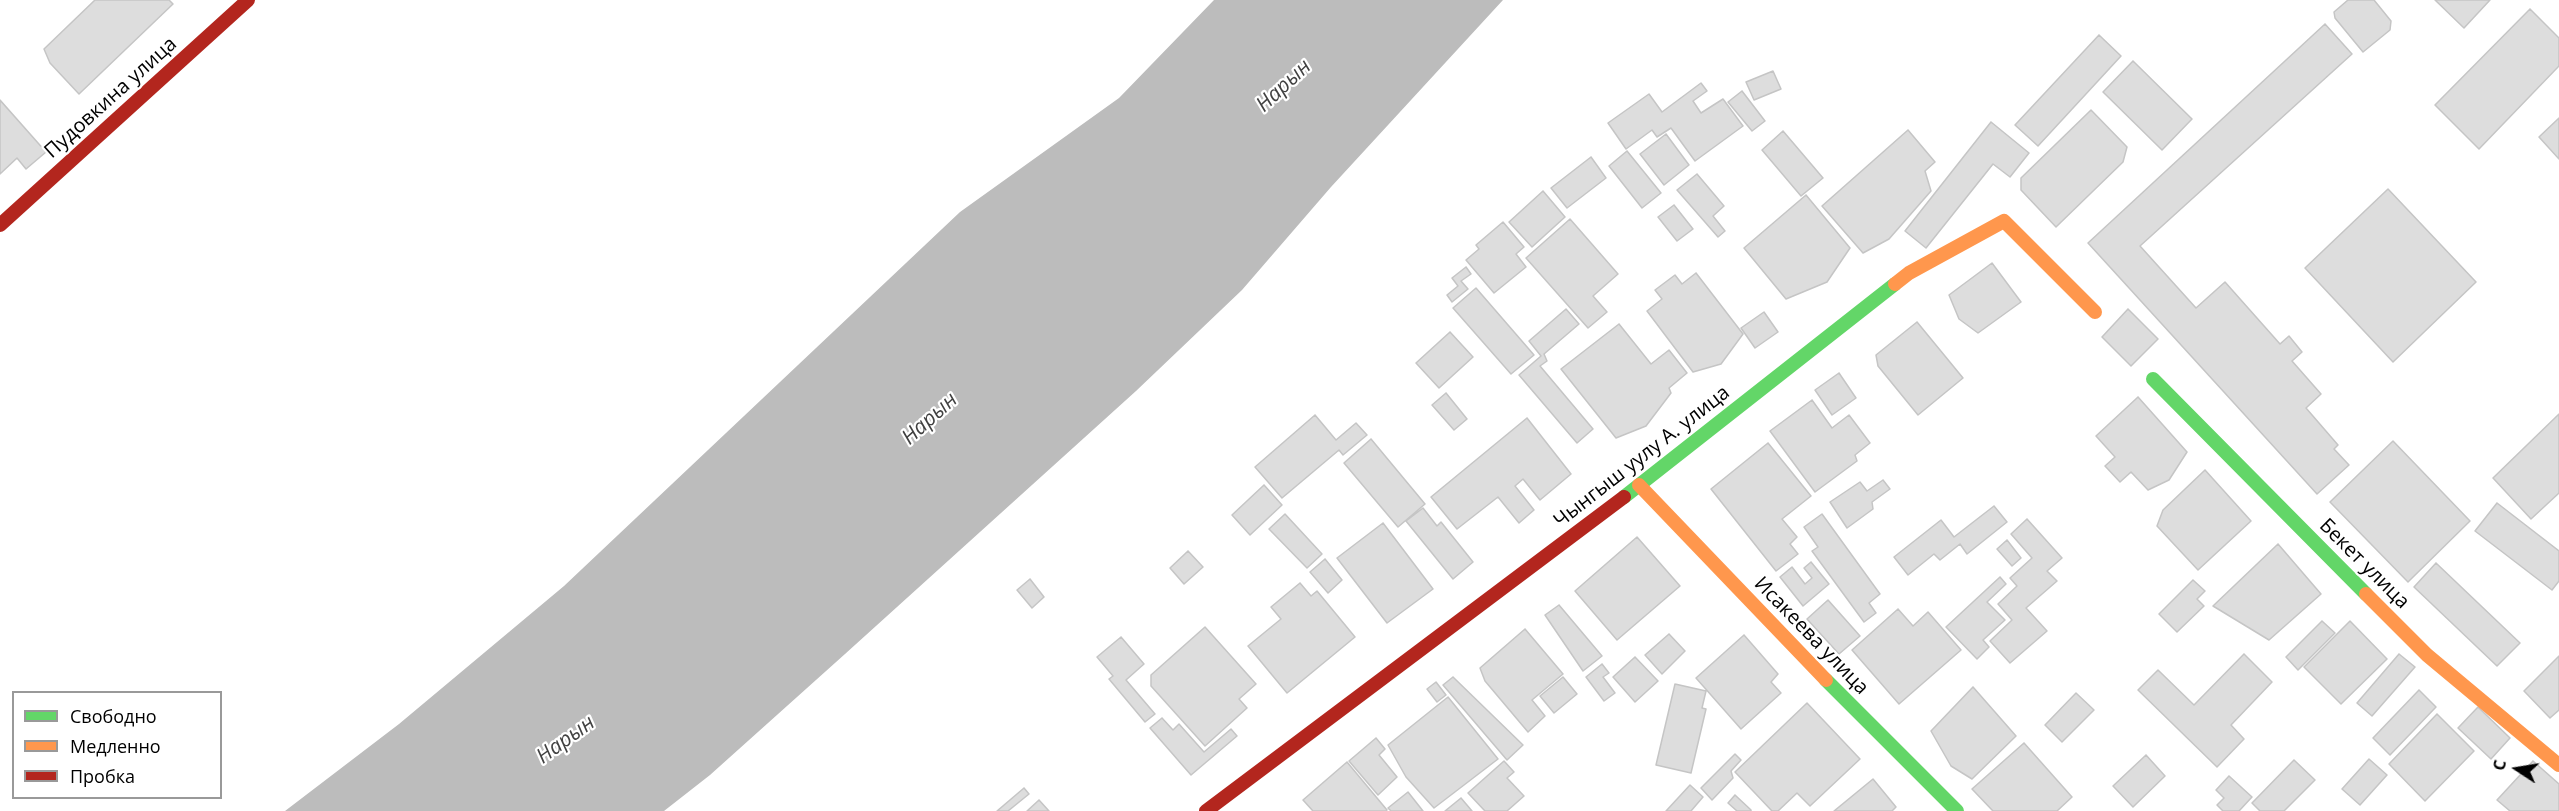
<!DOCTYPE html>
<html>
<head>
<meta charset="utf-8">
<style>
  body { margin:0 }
  #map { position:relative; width:2559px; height:811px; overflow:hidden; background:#fff; font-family:"Open Sans",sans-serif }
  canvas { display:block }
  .legend { position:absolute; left:12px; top:691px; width:210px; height:108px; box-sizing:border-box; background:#fff; border:2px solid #999; margin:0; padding:8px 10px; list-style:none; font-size:18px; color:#000 }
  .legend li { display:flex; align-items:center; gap:12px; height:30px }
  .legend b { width:30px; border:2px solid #999 }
  .north { position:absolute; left:2487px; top:739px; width:60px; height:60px; -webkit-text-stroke:4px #fff; paint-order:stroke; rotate:282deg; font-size:16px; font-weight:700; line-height:24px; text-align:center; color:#000 }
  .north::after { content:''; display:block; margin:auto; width:21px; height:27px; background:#000; clip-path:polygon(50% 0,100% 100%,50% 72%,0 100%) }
</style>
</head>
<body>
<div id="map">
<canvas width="2559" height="811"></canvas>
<ul class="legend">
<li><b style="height:8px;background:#63d668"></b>Свободно</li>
<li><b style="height:8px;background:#ff974d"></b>Медленно</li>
<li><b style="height:8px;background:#b3261e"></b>Пробка</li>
</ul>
<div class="north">С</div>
</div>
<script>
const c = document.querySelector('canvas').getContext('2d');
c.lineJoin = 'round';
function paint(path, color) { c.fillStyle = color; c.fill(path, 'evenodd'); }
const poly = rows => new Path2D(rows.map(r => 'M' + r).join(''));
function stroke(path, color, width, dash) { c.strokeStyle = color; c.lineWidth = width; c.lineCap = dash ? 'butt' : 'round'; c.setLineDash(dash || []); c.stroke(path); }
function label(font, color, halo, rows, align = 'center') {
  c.font = font + ' "Open Sans",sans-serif'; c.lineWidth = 4.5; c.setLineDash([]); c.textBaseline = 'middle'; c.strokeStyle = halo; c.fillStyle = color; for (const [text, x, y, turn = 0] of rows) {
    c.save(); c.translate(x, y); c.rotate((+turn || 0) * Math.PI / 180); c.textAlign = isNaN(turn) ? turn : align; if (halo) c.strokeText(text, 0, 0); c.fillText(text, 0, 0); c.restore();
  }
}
paint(poly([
  [1214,0,1503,0,1331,187,1242,290,1136,391,845,654,710,775,664,811,285,811,399,724,564,586,960,212,1119,98]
]), '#bcbcbc');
const building = poly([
  [95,0,169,0,173,4,79,94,50,63,44,49,95,0],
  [2348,0,2374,0,2391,21,2390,30,2363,52,2335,18,2334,12,2348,0],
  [2435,0,2490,0,2464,28,2435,0],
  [2530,9,2559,38,2559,66,2479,149,2435,105,2530,9],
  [2325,24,2352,54,2140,246,2196,308,2225,282,2280,344,2289,336,2302,352,2292,361,2321,394,2306,408,2338,445,2334,449,2349,465,2317,494,2088,243,2325,24],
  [2099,35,2121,56,2038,146,2015,125,2099,35],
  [2133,61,2192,119,2162,150,2103,92,2133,61],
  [1773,71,1781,89,1754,100,1746,82,1773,71],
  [1701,83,1707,91,1693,101,1701,113,1723,99,1743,126,1695,161,1671,128,1657,137,1652,130,1626,149,1608,123,1649,94,1662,112,1701,83],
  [1742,91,1765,121,1752,131,1728,102,1742,91],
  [0,100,46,152,26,169,17,158,0,174,0,100],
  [2091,110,2127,147,2123,162,2056,227,2021,190,2021,178,2091,110],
  [2559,118,2559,159,2539,137,2559,118],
  [1991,122,2029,153,2010,177,1993,164,1926,248,1905,231,1991,122],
  [1908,130,1935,162,1925,171,1931,191,1889,239,1863,253,1822,206,1908,130],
  [1783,131,1823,178,1801,196,1762,150,1783,131],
  [1666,134,1689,165,1664,185,1640,154,1666,134],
  [1627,151,1661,193,1642,208,1609,166,1627,151],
  [1591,157,1606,178,1567,208,1551,188,1591,157],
  [1697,174,1724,206,1713,216,1725,231,1718,237,1677,190,1697,174],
  [2388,189,2476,282,2393,362,2305,268,2388,189],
  [1543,191,1565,217,1532,247,1509,222,1543,191],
  [1806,195,1850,248,1827,282,1786,299,1744,248,1806,195],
  [1674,205,1693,229,1677,241,1658,217,1674,205],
  [1570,219,1618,274,1593,296,1607,312,1588,328,1526,258,1570,219],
  [1503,222,1524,247,1516,254,1526,267,1494,293,1466,260,1479,249,1476,245,1503,222],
  [1992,263,2021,302,1978,333,1959,319,1949,295,1992,263],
  [1466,267,1471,274,1461,281,1468,289,1452,302,1447,295,1458,286,1452,278,1466,267],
  [1696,273,1743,334,1721,364,1693,372,1647,311,1662,299,1655,290,1675,275,1682,284,1696,273],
  [1476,288,1534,355,1511,374,1453,308,1476,288],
  [1566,309,1579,324,1544,354,1547,361,1540,366,1593,429,1577,443,1519,375,1541,356,1529,341,1566,309],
  [2128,309,2158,339,2131,366,2102,337,2128,309],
  [1764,312,1778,332,1755,348,1741,328,1764,312],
  [1917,322,1963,378,1918,415,1878,366,1876,355,1917,322],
  [1619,324,1651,364,1669,350,1687,373,1669,388,1671,393,1646,426,1616,438,1561,369,1619,324],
  [1450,332,1473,357,1439,388,1416,363,1450,332],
  [1839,373,1856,398,1832,415,1815,390,1839,373],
  [1446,393,1467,419,1454,430,1432,405,1446,393],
  [2138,397,2187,452,2169,480,2148,490,2131,472,2120,482,2105,466,2115,457,2096,436,2138,397],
  [1812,400,1832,428,1849,415,1870,443,1855,455,1857,461,1815,492,1770,431,1812,400],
  [2559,414,2559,493,2531,519,2493,478,2559,414],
  [1315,415,1336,440,1356,423,1367,435,1343,455,1339,450,1282,498,1255,467,1315,415],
  [1527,418,1571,474,1540,500,1523,479,1515,486,1534,510,1519,523,1498,497,1457,529,1431,497,1527,418],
  [1371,439,1425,504,1398,527,1344,463,1371,439],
  [2393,441,2470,521,2408,582,2330,502,2393,441],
  [1768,443,1811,496,1782,519,1797,537,1790,544,1798,554,1776,571,1711,489,1768,443],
  [2205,470,2251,521,2198,570,2157,526,2163,510,2205,470],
  [1883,480,1890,489,1872,502,1873,509,1847,528,1830,502,1860,482,1867,491,1883,480],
  [1264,485,1282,505,1250,535,1232,515,1264,485],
  [2497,503,2559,551,2559,581,2552,590,2475,531,2497,503],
  [1994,506,2007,522,1967,554,1960,544,1940,560,1934,554,1908,575,1894,557,1941,520,1954,537,1994,506],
  [1423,508,1437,526,1441,522,1473,562,1453,579,1406,521,1423,508],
  [1285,514,1322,554,1307,568,1269,529,1285,514],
  [1822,514,1880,594,1869,603,1876,613,1864,622,1812,551,1818,547,1804,527,1822,514],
  [2027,519,2062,558,2047,571,2057,581,2026,608,2047,631,2010,663,1990,641,2012,620,1998,604,2017,586,2010,578,2032,558,2011,534,2027,519],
  [1383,523,1433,589,1387,623,1337,558,1383,523],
  [1637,537,1680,586,1617,640,1575,591,1637,537],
  [2007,540,2021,558,2012,566,1997,549,2007,540],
  [2278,544,2321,594,2269,640,2213,606,2278,544],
  [1188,551,1203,567,1184,584,1170,568,1188,551],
  [1325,559,1342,580,1328,593,1310,572,1325,559],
  [1811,562,1829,584,1803,606,1780,577,1792,567,1805,584,1812,578,1804,568,1811,562],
  [2436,563,2520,643,2497,666,2414,587,2436,563],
  [2000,577,2006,584,1987,602,2005,620,1983,640,1989,647,1977,659,1946,627,2000,577],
  [1030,579,1044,597,1032,608,1017,590,1030,579],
  [2193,580,2205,591,2197,599,2204,606,2177,632,2159,614,2193,580],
  [1300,583,1311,596,1317,591,1355,637,1287,693,1248,646,1281,619,1271,607,1300,583],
  [1828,600,1860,636,1839,654,1807,619,1828,600],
  [1559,605,1602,656,1583,671,1545,615,1559,605],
  [1898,609,1913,626,1928,612,1961,650,1899,704,1852,650,1898,609],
  [2322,621,2335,633,2298,670,2286,657,2322,621],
  [2350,621,2387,659,2341,704,2304,667,2350,621],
  [1205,627,1256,684,1239,699,1247,708,1205,746,1151,686,1151,675,1205,627],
  [1525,629,1563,674,1532,700,1545,716,1528,732,1485,681,1480,668,1525,629],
  [1669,634,1685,651,1662,674,1645,655,1669,634],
  [1744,635,1778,674,1771,682,1781,693,1741,729,1696,678,1744,635],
  [1121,637,1144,664,1126,680,1155,714,1145,722,1109,679,1113,676,1097,657,1121,637],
  [2244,654,2272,682,2231,725,2244,739,2217,767,2138,690,2158,670,2194,705,2244,654],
  [2399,654,2415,667,2372,716,2357,703,2399,654],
  [2559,656,2559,710,2550,718,2524,691,2559,656],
  [1635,657,1658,681,1635,702,1613,677,1635,657],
  [1602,664,1609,673,1603,677,1615,693,1604,701,1586,677,1602,664],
  [1453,677,1523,745,1507,760,1443,685,1453,677],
  [1563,677,1577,694,1554,713,1540,696,1563,677],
  [1436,682,1446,695,1437,702,1427,689,1436,682],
  [1675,684,1706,691,1702,708,1706,709,1691,773,1656,765,1675,684],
  [1973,687,2016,736,1972,779,1951,766,1931,731,1973,687],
  [2419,690,2436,707,2390,755,2373,738,2419,690],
  [2076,693,2094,710,2062,742,2045,725,2076,693],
  [1448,697,1498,759,1434,808,1406,777,1388,745,1448,697],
  [1807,703,1860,759,1810,806,1797,793,1778,811,1772,811,1735,772,1807,703],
  [2478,707,2510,738,2491,759,2458,728,2478,707],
  [2437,714,2474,751,2425,801,2389,764,2437,714],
  [1162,718,1173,730,1179,724,1204,752,1231,729,1237,736,1191,775,1150,728,1162,718],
  [1376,738,1385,749,1379,755,1397,777,1378,795,1349,761,1376,738],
  [2024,743,2072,797,2057,811,1993,811,1972,789,2024,743],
  [1735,754,1741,760,1731,771,1733,778,1712,800,1701,788,1735,754],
  [2146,755,2165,776,2133,807,2113,786,2146,755],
  [2369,759,2387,775,2360,805,2342,789,2369,759],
  [2294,760,2315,780,2284,811,2260,811,2252,803,2294,760],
  [1504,761,1514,772,1507,778,1524,796,1507,811,1485,811,1468,793,1504,761],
  [2533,761,2559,784,2559,811,2510,811,2497,800,2533,761],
  [1347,762,1387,810,1386,811,1313,811,1303,800,1347,762],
  [2229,776,2252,797,2239,811,2223,811,2217,805,2224,798,2216,790,2229,776],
  [1873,779,1896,807,1892,811,1834,811,1873,779],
  [1690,785,1703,797,1691,811,1666,811,1690,785],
  [1024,788,1029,794,1008,811,997,811,1024,788],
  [1408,792,1423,811,1391,811,1388,808,1408,792],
  [1735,795,1751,810,1751,811,1737,811,1728,803,1735,795],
  [1461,798,1472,811,1445,811,1461,798],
  [1039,800,1049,811,1027,811,1039,800]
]);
paint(building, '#ddd');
stroke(building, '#c5c5c5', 1.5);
stroke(poly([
  [2153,379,2366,594],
  [1624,497,1895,284],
  [1826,680,1957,811]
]), '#63d668', 14);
stroke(poly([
  [1895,284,1909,273,2004,221,2095,312],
  [1639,485,1826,680],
  [2366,594,2427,655,2559,765]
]), '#ff974d', 14);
stroke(poly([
  [0,225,248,0],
  [1206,811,1624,497]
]), '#b3261e', 14);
label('20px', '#000', '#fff', [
  ["Пудовкина улица",111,98,-42],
  ["Чынгыш уулу А. улица",1642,457,-38],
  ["Бекет улица",2364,564,45],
  ["Исакеева улица",1811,636,46]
]);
label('italic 21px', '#414141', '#fff', [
  ["Нарын",1284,86,-43],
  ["Нарын",930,419,-42],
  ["Нарын",566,740,-36]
]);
</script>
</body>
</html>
